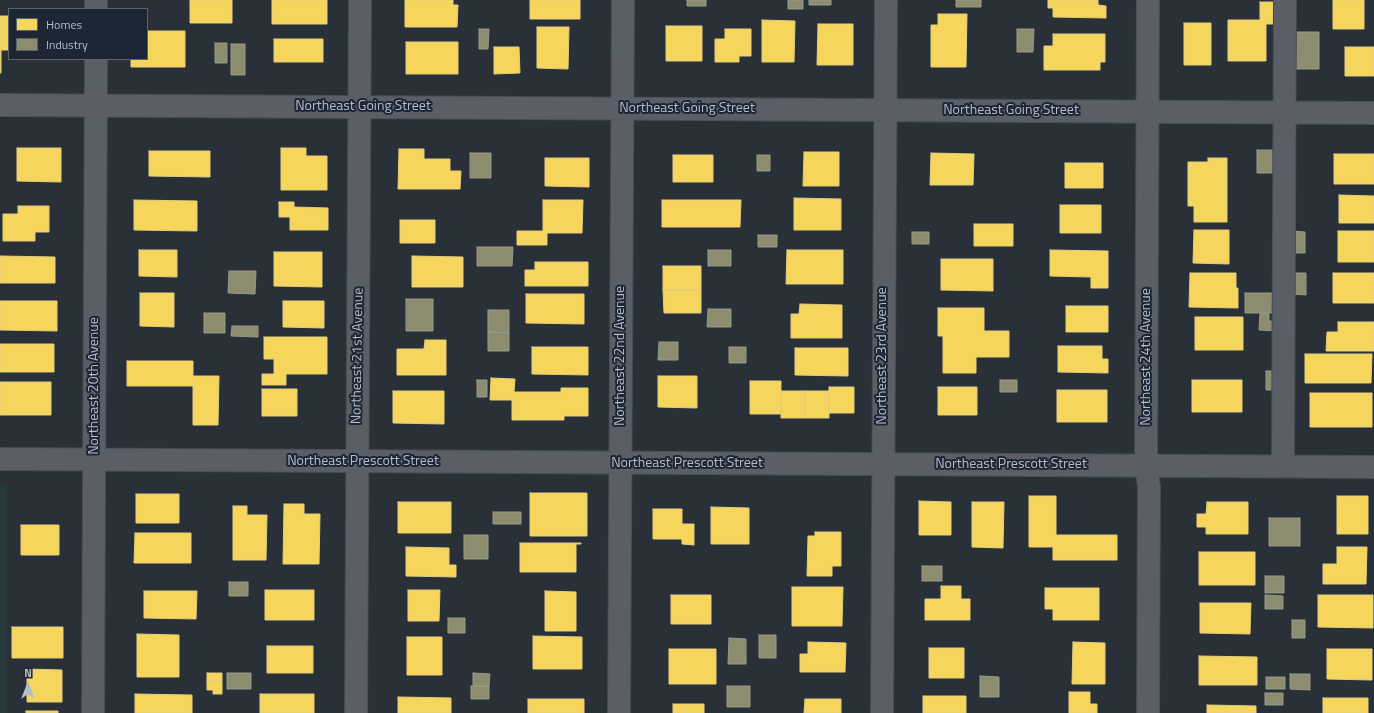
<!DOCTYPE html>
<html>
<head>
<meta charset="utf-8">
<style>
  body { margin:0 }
  #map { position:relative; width:1374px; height:713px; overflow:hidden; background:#2a3038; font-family:"Titillium Web",sans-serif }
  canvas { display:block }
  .legend { position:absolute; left:8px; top:8px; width:140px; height:52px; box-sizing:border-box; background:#1d2633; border:1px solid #59626f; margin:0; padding:5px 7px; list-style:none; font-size:12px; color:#b4bcc9 }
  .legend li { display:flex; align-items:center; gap:8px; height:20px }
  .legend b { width:20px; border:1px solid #59626f }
  .north { position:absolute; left:8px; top:665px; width:40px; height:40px; -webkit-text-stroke:3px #1d2633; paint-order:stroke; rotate:0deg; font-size:11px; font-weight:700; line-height:16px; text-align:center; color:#b4bcc9 }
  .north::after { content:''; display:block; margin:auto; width:14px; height:18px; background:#b4bcc9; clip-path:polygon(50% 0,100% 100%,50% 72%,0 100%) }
</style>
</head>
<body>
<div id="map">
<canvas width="1374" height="713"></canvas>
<ul class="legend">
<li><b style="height:11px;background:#f6d55c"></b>Homes</li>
<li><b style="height:11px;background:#8c8c6e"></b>Industry</li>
</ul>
<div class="north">N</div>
</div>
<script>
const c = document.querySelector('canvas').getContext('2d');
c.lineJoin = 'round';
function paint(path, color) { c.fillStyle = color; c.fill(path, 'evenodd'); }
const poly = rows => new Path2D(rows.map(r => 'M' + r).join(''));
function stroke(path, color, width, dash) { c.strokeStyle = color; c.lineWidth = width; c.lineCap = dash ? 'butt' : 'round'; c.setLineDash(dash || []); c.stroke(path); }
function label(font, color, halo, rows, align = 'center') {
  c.font = font + ' "Titillium Web",sans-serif'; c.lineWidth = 4; c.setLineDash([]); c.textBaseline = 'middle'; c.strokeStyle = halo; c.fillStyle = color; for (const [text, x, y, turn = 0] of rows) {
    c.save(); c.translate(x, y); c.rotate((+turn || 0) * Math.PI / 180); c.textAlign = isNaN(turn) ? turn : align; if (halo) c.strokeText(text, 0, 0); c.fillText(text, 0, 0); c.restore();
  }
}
paint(poly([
  [0,485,7,485,6,713,0,713]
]), '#273a3e');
const homes = poly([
  [190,0,232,0,232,23,190,23,190,0],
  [272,0,327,0,327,24,272,24,272,0],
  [405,0,453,0,453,5,458,5,457,27,405,27,405,0],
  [530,0,580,0,580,19,530,19,530,0],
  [1048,0,1098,0,1098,5,1106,6,1106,18,1053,17,1053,8,1048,8,1048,0],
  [1333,0,1364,0,1364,29,1333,29,1333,0],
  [1260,2,1278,2,1278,24,1266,24,1266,61,1228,61,1228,20,1260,20,1260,2],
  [938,14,967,14,966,67,931,67,931,25,938,25,938,14],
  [0,16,9,16,9,50,1,50,1,73,0,73,0,16],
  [762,20,795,21,794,62,762,62,762,20],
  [1184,23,1211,23,1211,65,1184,65,1184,23],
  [818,24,853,24,853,65,817,65,818,24],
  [666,26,702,26,702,61,666,61,666,26],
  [537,27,569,27,568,69,537,68,537,27],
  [725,29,751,29,751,56,739,56,739,62,715,62,715,39,725,39,725,29],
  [147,31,185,31,185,67,131,67,131,59,147,59,147,31],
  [1053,34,1105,34,1105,62,1100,62,1100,70,1044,70,1044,46,1053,46,1053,34],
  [274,39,323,39,323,62,274,62,274,39],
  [406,42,458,42,458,74,406,74,406,42],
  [494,47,519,47,520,73,494,74,494,47],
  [1345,47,1374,47,1374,76,1345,76,1345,47],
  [17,148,61,148,61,182,17,181,17,148],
  [281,148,306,148,306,156,327,156,327,190,281,190,281,148],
  [399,149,424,149,424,159,450,159,450,171,461,171,460,189,398,189,399,149],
  [149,151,210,151,210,177,149,176,149,151],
  [804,152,839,152,839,186,803,186,804,152],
  [931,153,974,154,973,185,930,185,931,153],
  [1334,154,1374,154,1374,184,1334,184,1334,154],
  [673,155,713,155,713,182,673,182,673,155],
  [545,158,589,158,589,187,545,186,545,158],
  [1208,158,1227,158,1227,222,1194,222,1194,206,1188,206,1188,162,1208,162,1208,158],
  [1065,163,1103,163,1103,188,1065,188,1065,163],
  [1339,195,1374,196,1374,223,1339,223,1339,195],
  [794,198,841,199,841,230,794,230,794,198],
  [134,200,197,201,197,231,134,230,134,200],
  [543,200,583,200,582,233,547,233,547,245,517,245,517,231,543,231,543,200],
  [662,200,741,200,740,227,662,227,662,200],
  [279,202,294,202,294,207,328,208,328,230,290,230,290,217,279,217,279,202],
  [1060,205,1101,205,1101,233,1060,233,1060,205],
  [18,206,49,206,49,232,35,232,35,241,3,241,3,214,18,214,18,206],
  [400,220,435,220,435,243,400,243,400,220],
  [974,224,1013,224,1013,246,974,246,974,224],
  [1194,230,1229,230,1229,264,1193,263,1194,230],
  [1338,231,1374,231,1374,262,1338,262,1338,231],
  [139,250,177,250,177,277,139,276,139,250],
  [787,250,843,250,843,284,786,284,787,250],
  [1050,250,1108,251,1108,288,1091,288,1091,277,1050,276,1050,250],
  [274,252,322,252,322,287,274,286,274,252],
  [0,256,55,257,55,283,0,283,0,256],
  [412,256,463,257,463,287,412,287,412,256],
  [941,259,993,259,993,291,941,290,941,259],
  [535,262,588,262,588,286,525,286,525,270,535,270,535,262],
  [663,266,701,266,701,290,663,290,663,266],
  [1190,273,1236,273,1236,288,1238,288,1238,308,1189,307,1190,273],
  [1333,273,1374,273,1374,303,1333,303,1333,273],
  [663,290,701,290,701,313,664,313,663,290],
  [140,293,174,293,174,327,140,326,140,293],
  [526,294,584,294,584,324,526,323,526,294],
  [0,301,57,301,57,331,0,330,0,301],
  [283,301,324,301,324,328,283,327,283,301],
  [800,304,842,305,842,338,791,338,791,314,799,314,800,304],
  [1066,306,1108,306,1108,332,1066,332,1066,306],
  [938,308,984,308,984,331,1009,331,1009,357,976,357,976,373,943,373,943,336,938,336,938,308],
  [1195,317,1243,317,1243,350,1195,350,1195,317],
  [1338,322,1374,322,1374,351,1326,351,1327,332,1338,332,1338,322],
  [264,337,327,337,327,374,286,374,286,385,262,385,262,374,274,374,274,359,264,359,264,337],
  [425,340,446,340,446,375,397,375,397,349,424,349,425,340],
  [0,344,54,344,54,372,0,372,0,344],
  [1058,346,1102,346,1102,359,1108,359,1108,373,1058,372,1058,346],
  [532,347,588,347,588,375,532,374,532,347],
  [795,348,848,348,848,376,795,375,795,348],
  [1305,354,1372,354,1371,383,1305,383,1305,354],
  [127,361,193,361,193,376,219,376,218,425,193,425,193,386,127,386,127,361],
  [658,376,697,376,697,408,658,407,658,376],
  [491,378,515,379,514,392,561,392,561,388,588,388,588,416,564,416,564,420,512,420,512,400,490,400,491,378],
  [1192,380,1242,380,1242,412,1192,412,1192,380],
  [750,381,781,381,781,414,750,414,750,381],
  [0,382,51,382,51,415,0,415,0,382],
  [829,387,854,387,854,413,829,413,829,387],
  [938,387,977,387,977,415,938,415,938,387],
  [262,389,297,389,297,416,262,416,262,389],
  [1057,390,1107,390,1107,422,1057,422,1057,390],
  [393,391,444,391,444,424,393,423,393,391],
  [781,391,805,391,805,418,781,418,781,391],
  [805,391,829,391,829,418,805,418,805,391],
  [1310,393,1372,393,1372,427,1310,427,1310,393],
  [530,493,587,493,587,536,530,536,530,493],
  [136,494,179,494,179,523,136,523,136,494],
  [1029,496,1056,496,1056,535,1117,535,1117,560,1053,560,1053,547,1029,547,1029,496],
  [1337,496,1368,496,1368,534,1337,534,1337,496],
  [919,501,951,502,951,535,919,535,919,501],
  [398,502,451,502,451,533,398,533,398,502],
  [972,502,1004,502,1003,548,972,547,972,502],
  [1207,502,1248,502,1248,534,1206,534,1206,527,1197,527,1197,514,1206,514,1207,502],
  [284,504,304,504,304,514,320,514,319,564,283,564,284,504],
  [233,506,247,506,247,515,267,515,266,560,233,560,233,506],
  [711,507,749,508,749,544,711,544,711,507],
  [653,509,682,509,682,524,694,524,694,545,682,544,682,539,653,539,653,509],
  [21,525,59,525,59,555,21,555,21,525],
  [815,532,841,532,841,566,832,566,832,576,807,576,808,536,815,536,815,532],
  [135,533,191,533,191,563,134,563,135,533],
  [520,543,581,543,581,544,576,544,576,572,520,572,520,543],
  [406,547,449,548,449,565,456,565,456,577,406,576,406,547],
  [1337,547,1367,547,1366,584,1323,584,1323,564,1337,564,1337,547],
  [1199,552,1255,552,1255,585,1199,585,1199,552],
  [941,586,961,586,961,599,970,599,970,620,925,620,925,599,941,599,941,586],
  [792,587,843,587,842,626,792,626,792,587],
  [1045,588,1099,588,1099,620,1053,620,1053,609,1045,609,1045,588],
  [265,590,314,590,314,620,265,620,265,590],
  [408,590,440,590,439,621,408,621,408,590],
  [144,591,197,591,196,619,144,618,144,591],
  [545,591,576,592,576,631,545,631,545,591],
  [671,595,711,595,711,624,671,624,671,595],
  [1318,595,1373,595,1373,628,1318,627,1318,595],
  [1200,603,1251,603,1250,634,1200,633,1200,603],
  [12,627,63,627,63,658,12,658,12,627],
  [137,634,179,635,179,677,137,677,137,634],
  [533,636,582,637,582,669,533,669,533,636],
  [407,637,442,637,442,675,407,675,407,637],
  [808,642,846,643,845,672,800,672,800,654,808,654,808,642],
  [1073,642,1105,643,1105,684,1072,684,1073,642],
  [267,646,313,646,313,673,267,673,267,646],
  [929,648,964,648,964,678,929,678,929,648],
  [669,649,716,649,716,684,669,684,669,649],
  [1327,649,1372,649,1372,680,1327,679,1327,649],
  [1199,656,1257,657,1257,685,1199,685,1199,656],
  [27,669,62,670,62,702,27,702,27,669],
  [207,673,222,673,222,682,207,681,207,673],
  [207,681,222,682,222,694,213,694,213,690,207,690,207,681],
  [1069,692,1090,692,1090,704,1097,704,1097,713,1069,713,1069,692],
  [135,694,192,695,192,713,135,713,135,694],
  [260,694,314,694,314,713,260,713,260,694],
  [923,696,966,696,966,713,923,713,923,696],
  [398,697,451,698,451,713,398,713,398,697],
  [1323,698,1368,698,1368,713,1323,713,1323,698],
  [528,699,584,699,584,713,528,713,528,699],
  [805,699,841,699,841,713,804,713,805,699],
  [673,704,704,704,704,713,673,713,673,704],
  [1207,705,1256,706,1256,713,1207,713,1207,705],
  [26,711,58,711,58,713,26,713,26,711]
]);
paint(homes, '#f6d55c');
stroke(homes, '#e2ce7d', 1);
const industry = poly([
  [687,0,706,0,706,6,687,6,687,0],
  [788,0,803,0,803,9,788,9,788,0],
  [809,0,831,0,831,5,809,5,809,0],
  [956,0,981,0,981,7,956,7,956,0],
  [479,29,489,29,488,49,479,49,479,29],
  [1017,29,1034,29,1033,52,1017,52,1017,29],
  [1294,32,1319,32,1319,69,1294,69,1294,32],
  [215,43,227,43,227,63,215,63,215,43],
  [231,44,245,44,245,75,231,75,231,44],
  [1257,150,1279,150,1279,173,1257,173,1257,150],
  [470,153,491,153,491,178,470,178,470,153],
  [757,155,770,155,770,171,757,171,757,155],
  [1293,231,1305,232,1305,253,1293,253,1293,231],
  [912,232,929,232,929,244,912,244,912,232],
  [758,235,777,235,777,247,758,247,758,235],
  [477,247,513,247,512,266,477,266,477,247],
  [708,250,731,250,731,266,708,266,708,250],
  [229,271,256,271,255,294,228,293,229,271],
  [1293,273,1306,273,1306,295,1293,294,1293,273],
  [1245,293,1279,293,1279,313,1245,313,1245,293],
  [406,299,433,299,433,331,406,331,406,299],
  [708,309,731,309,731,327,707,327,708,309],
  [488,310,509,310,509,333,488,332,488,310],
  [204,313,225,313,225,333,204,333,204,313],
  [1260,313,1269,314,1269,321,1277,321,1277,331,1259,330,1260,313],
  [232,326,258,326,258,337,231,336,232,326],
  [488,332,509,333,509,351,488,351,488,332],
  [659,342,678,342,678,360,658,360,659,342],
  [729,347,746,347,746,363,729,363,729,347],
  [1266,371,1280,371,1280,390,1266,390,1266,371],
  [477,380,487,380,487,397,477,397,477,380],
  [1000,380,1017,380,1017,392,1000,392,1000,380],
  [493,512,521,512,521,524,493,524,493,512],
  [1269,518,1300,518,1300,546,1269,546,1269,518],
  [464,535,488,535,488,559,464,559,464,535],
  [922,566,942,566,942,581,922,581,922,566],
  [1265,576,1284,576,1284,593,1265,593,1265,576],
  [229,582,248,582,248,596,229,596,229,582],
  [1265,595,1283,596,1283,609,1265,609,1265,595],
  [448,618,465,618,465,633,448,633,448,618],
  [1292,620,1305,620,1305,638,1292,638,1292,620],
  [759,635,776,635,776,658,759,658,759,635],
  [729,638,746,639,746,664,728,664,729,638],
  [227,673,251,673,251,689,227,689,227,673],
  [473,673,490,674,489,686,473,686,473,673],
  [1290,674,1310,674,1310,690,1290,689,1290,674],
  [980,676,999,677,999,697,980,697,980,676],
  [1266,677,1285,677,1285,689,1266,689,1266,677],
  [471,686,489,686,489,699,471,699,471,686],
  [727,686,750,686,750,707,727,707,727,686],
  [1265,693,1283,693,1283,705,1265,705,1265,693]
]);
paint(industry, '#8c8c6e');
stroke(industry, '#989a89', 1);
const minor = poly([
  [96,9,96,0],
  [0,105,1374,113],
  [0,459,1374,467],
  [1283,466,1285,0],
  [93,713,96,59],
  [356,713,360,0],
  [619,713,623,0],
  [882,713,886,0],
  [1148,713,1149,487,1146,466,1148,0]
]);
stroke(minor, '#484c53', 24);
stroke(minor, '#5a5e66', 22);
label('14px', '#b4bcc9', '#1d2633', [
  ["Northeast Going Street",363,107],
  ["Northeast Going Street",687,109],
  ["Northeast Going Street",1011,111],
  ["Northeast 21st Avenue",358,356,-89],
  ["Northeast 22nd Avenue",621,356,-90],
  ["Northeast 23rd Avenue",883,356,-90],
  ["Northeast 24th Avenue",1147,357,-90],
  ["Northeast 20th Avenue",95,386,-90],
  ["Northeast Prescott Street",363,462],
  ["Northeast Prescott Street",687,464],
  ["Northeast Prescott Street",1011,465]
]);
</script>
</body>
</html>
